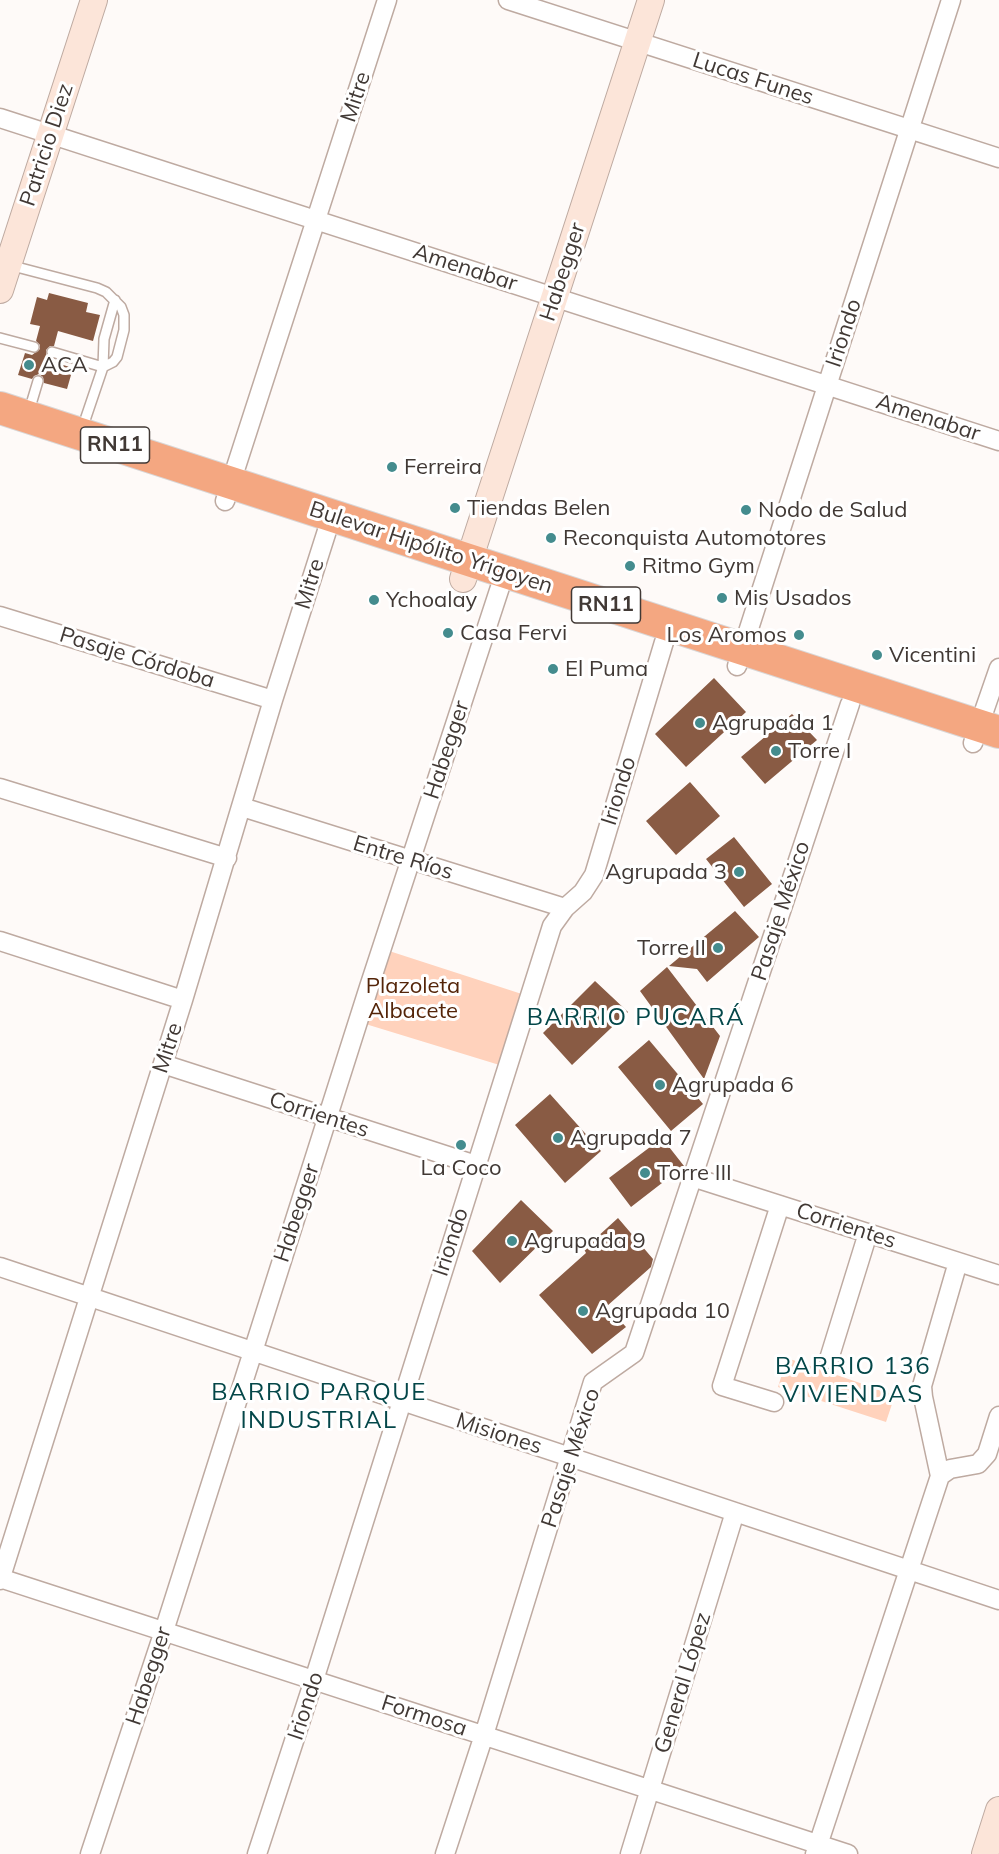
<!DOCTYPE html>
<html>
<head>
<meta charset="utf-8">
<style>
  body { margin:0 }
  canvas { display:block; background:#fefaf8 }
</style>
</head>
<body>
<canvas width="999" height="1854"></canvas>
<script>
const c = document.querySelector('canvas').getContext('2d');
c.lineJoin = 'round';
function paint(path, color) { c.fillStyle = color; c.fill(path, 'evenodd'); }
const poly = rows => new Path2D(rows.map(r => 'M' + r).join(''));
function stroke(path, color, width, dash) { c.strokeStyle = color; c.lineWidth = width; c.lineCap = dash ? 'butt' : 'round'; c.setLineDash(dash || []); c.stroke(path); }
function label(font, color, halo, rows, align = 'center') {
  c.font = font + ' Mulish,sans-serif'; c.lineWidth = 6; c.setLineDash([]); c.textBaseline = 'middle'; c.strokeStyle = halo; c.fillStyle = color; for (const [text, x, y, turn = 0] of rows) {
    c.save(); c.translate(x, y); c.rotate((+turn || 0) * Math.PI / 180); c.textAlign = isNaN(turn) ? turn : align; if (halo) c.strokeText(text, 0, 0); c.fillText(text, 0, 0); c.restore();
  }
}
paint(poly([
  [383,949,528,996,506,1067,359,1022],
  [787,1358,895,1395,886,1422,778,1387]
]), '#ffd2bc');
paint(poly([
  [49,293,88,303,86,312,100,315,93,341,58,331,54,346,50,346,46,350,46,354,50,359,50,361,73,368,67,389,44,383,43,377,39,374,34,376,32,379,18,375,25,353,32,355,40,349,40,345,36,341,40,326,30,324,37,297,47,300],
  [714,678,746,712,686,767,655,734],
  [792,714,817,740,765,784,741,757],
  [690,782,720,816,676,855,646,821],
  [734,837,772,884,744,907,706,859],
  [735,911,759,937,707,982,697,969,669,966],
  [667,967,720,1036,704,1079,640,991],
  [595,981,628,1012,572,1065,543,1033],
  [649,1040,703,1104,671,1131,618,1067],
  [550,1094,601,1151,565,1183,515,1125],
  [662,1138,684,1166,631,1207,609,1178],
  [521,1200,553,1231,500,1283,472,1251],
  [618,1218,653,1259,651,1267,607,1306,626,1327,592,1354,539,1295,586,1253,584,1249]
]), '#895b44');
const lane = poly([
  [9,265,97,288,106,292,121,307,124,315,124,330,117,357,113,362,103,367,52,352],
  [0,338,34,347],
  [29,411,38,381],
  [82,429,103,367,104,339,115,300]
]);
const street = poly([
  [508,0,999,158],
  [0,118,999,441],
  [225,501,387,0],
  [0,616,273,700],
  [737,666,951,0],
  [973,743,999,668],
  [0,788,227,858],
  [242,807,565,908],
  [0,941,183,1000],
  [163,1064,476,1165],
  [692,1177,999,1275],
  [0,1267,999,1600],
  [829,1359,868,1233],
  [774,1402,722,1386,780,1205],
  [940,1476,923,1397,922,1386,958,1262],
  [940,1476,950,1469,978,1464,987,1454,999,1416],
  [0,1578,848,1854],
  [0,1580,183,1000,273,700,332,515],
  [90,1854,164,1631,369,987,505,572],
  [257,1854,314,1680,552,926,565,908,583,892,594,875,664,642],
  [445,1854,484,1735,593,1382,634,1353,850,704],
  [630,1854,735,1512],
  [815,1854,940,1476]
]);
const secondary = poly([
  [0,290,94,0],
  [463,579,651,0],
  [985,1854,999,1810]
]);
const highway = poly([
  [0,408,999,732]
]);
stroke(lane, '#beaaa1', 12);
stroke(street, '#beaaa1', 21);
stroke(secondary, '#beaaa1', 28);
stroke(highway, '#d9d7d7', 34);
stroke(lane, '#fff', 9);
stroke(street, '#fff', 18);
stroke(secondary, '#fce5d9', 26);
stroke(highway, '#f4a781', 32);
for (const [x, y, r, color] of [
  [29,365,6,"#448c8e"],
  [392,467,6,"#448c8e"],
  [455,508,6,"#448c8e"],
  [746,510,6,"#448c8e"],
  [551,538,6,"#448c8e"],
  [630,566,6,"#448c8e"],
  [722,598,6,"#448c8e"],
  [374,600,6,"#448c8e"],
  [448,633,6,"#448c8e"],
  [799,635,6,"#448c8e"],
  [877,655,6,"#448c8e"],
  [553,669,6,"#448c8e"],
  [700,723,6,"#448c8e"],
  [776,751,6,"#448c8e"],
  [739,872,6,"#448c8e"],
  [718,948,6,"#448c8e"],
  [660,1085,6,"#448c8e"],
  [558,1138,6,"#448c8e"],
  [461,1145,6,"#448c8e"],
  [645,1173,6,"#448c8e"],
  [512,1241,6,"#448c8e"],
  [583,1311,6,"#448c8e"]
]) { const dot = new Path2D(); dot.arc(x, y, r, 0, 2 * Math.PI); c.fillStyle = color; c.fill(dot); stroke(dot, '#fff', 2); }
for (const [x, y, w] of [
  [115,445,69],
  [606,605,69]
]) { const box = new Path2D(); box.roundRect(x - w / 2, y - 18, w, 36, 4.5); c.fillStyle = '#fff'; c.fill(box); stroke(box, '#413935', 1.5); }
label('bold 21px', '#413935', null, [
  ["RN11",115,445],
  ["RN11",606,605]
]);
label('22px', '#413935', '#fff', [
  ["Lucas Funes",753,79,18],
  ["Mitre",356,97,-72],
  ["Patricio Diez",47,145,-72],
  ["Amenabar",465,268,18],
  ["Habegger",563,272,-72],
  ["Iriondo",844,333,-72],
  ["Amenabar",928,418,18],
  ["Bulevar Hipólito Yrigoyen",431,548,18],
  ["Mitre",310,584,-73],
  ["Pasaje Córdoba",137,658,17],
  ["Habegger",447,750,-72],
  ["Iriondo",619,791,-73],
  ["Entre Ríos",403,858,17],
  ["Pasaje México",781,911,-72],
  ["Mitre",168,1048,-72],
  ["Corrientes",319,1115,18],
  ["Habegger",297,1213,-72],
  ["Corrientes",846,1226,18],
  ["Iriondo",451,1242,-72],
  ["Misiones",499,1434,18],
  ["Pasaje México",571,1458,-72],
  ["Habegger",149,1676,-72],
  ["General López",683,1683,-73],
  ["Iriondo",306,1706,-72],
  ["Formosa",424,1716,18]
]);
label('22px', '#413935', '#fff', [
  ["ACA",41,365],
  ["Ferreira",404,467],
  ["Tiendas Belen",467,508],
  ["Nodo de Salud",758,510],
  ["Reconquista Automotores",563,538],
  ["Ritmo Gym",642,566],
  ["Mis Usados",734,598],
  ["Ychoalay",386,600],
  ["Casa Fervi",460,633],
  ["Los Aromos",787,635,"right"],
  ["Vicentini",889,655],
  ["El Puma",565,669],
  ["Agrupada 1",712,723],
  ["Torre I",788,751],
  ["Agrupada 3",727,872,"right"],
  ["Torre II",706,948,"right"],
  ["Agrupada 6",672,1085],
  ["Agrupada 7",570,1138],
  ["La Coco",461,1168,"center"],
  ["Torre III",657,1173],
  ["Agrupada 9",524,1241],
  ["Agrupada 10",595,1311]
], 'left');
label('22px', '#542509', '#fff', [
  ["Plazoleta",413,986],
  ["Albacete",413,1011]
]);
c.letterSpacing = '1.5px';
label('24px', '#044749', '#fff', [
  ["BARRIO PUCARÁ",636,1018],
  ["BARRIO 136",853,1367],
  ["VIVIENDAS",853,1395],
  ["BARRIO PARQUE",319,1393],
  ["INDUSTRIAL",319,1421]
]);
c.letterSpacing = '0px';
</script>
</body>
</html>
